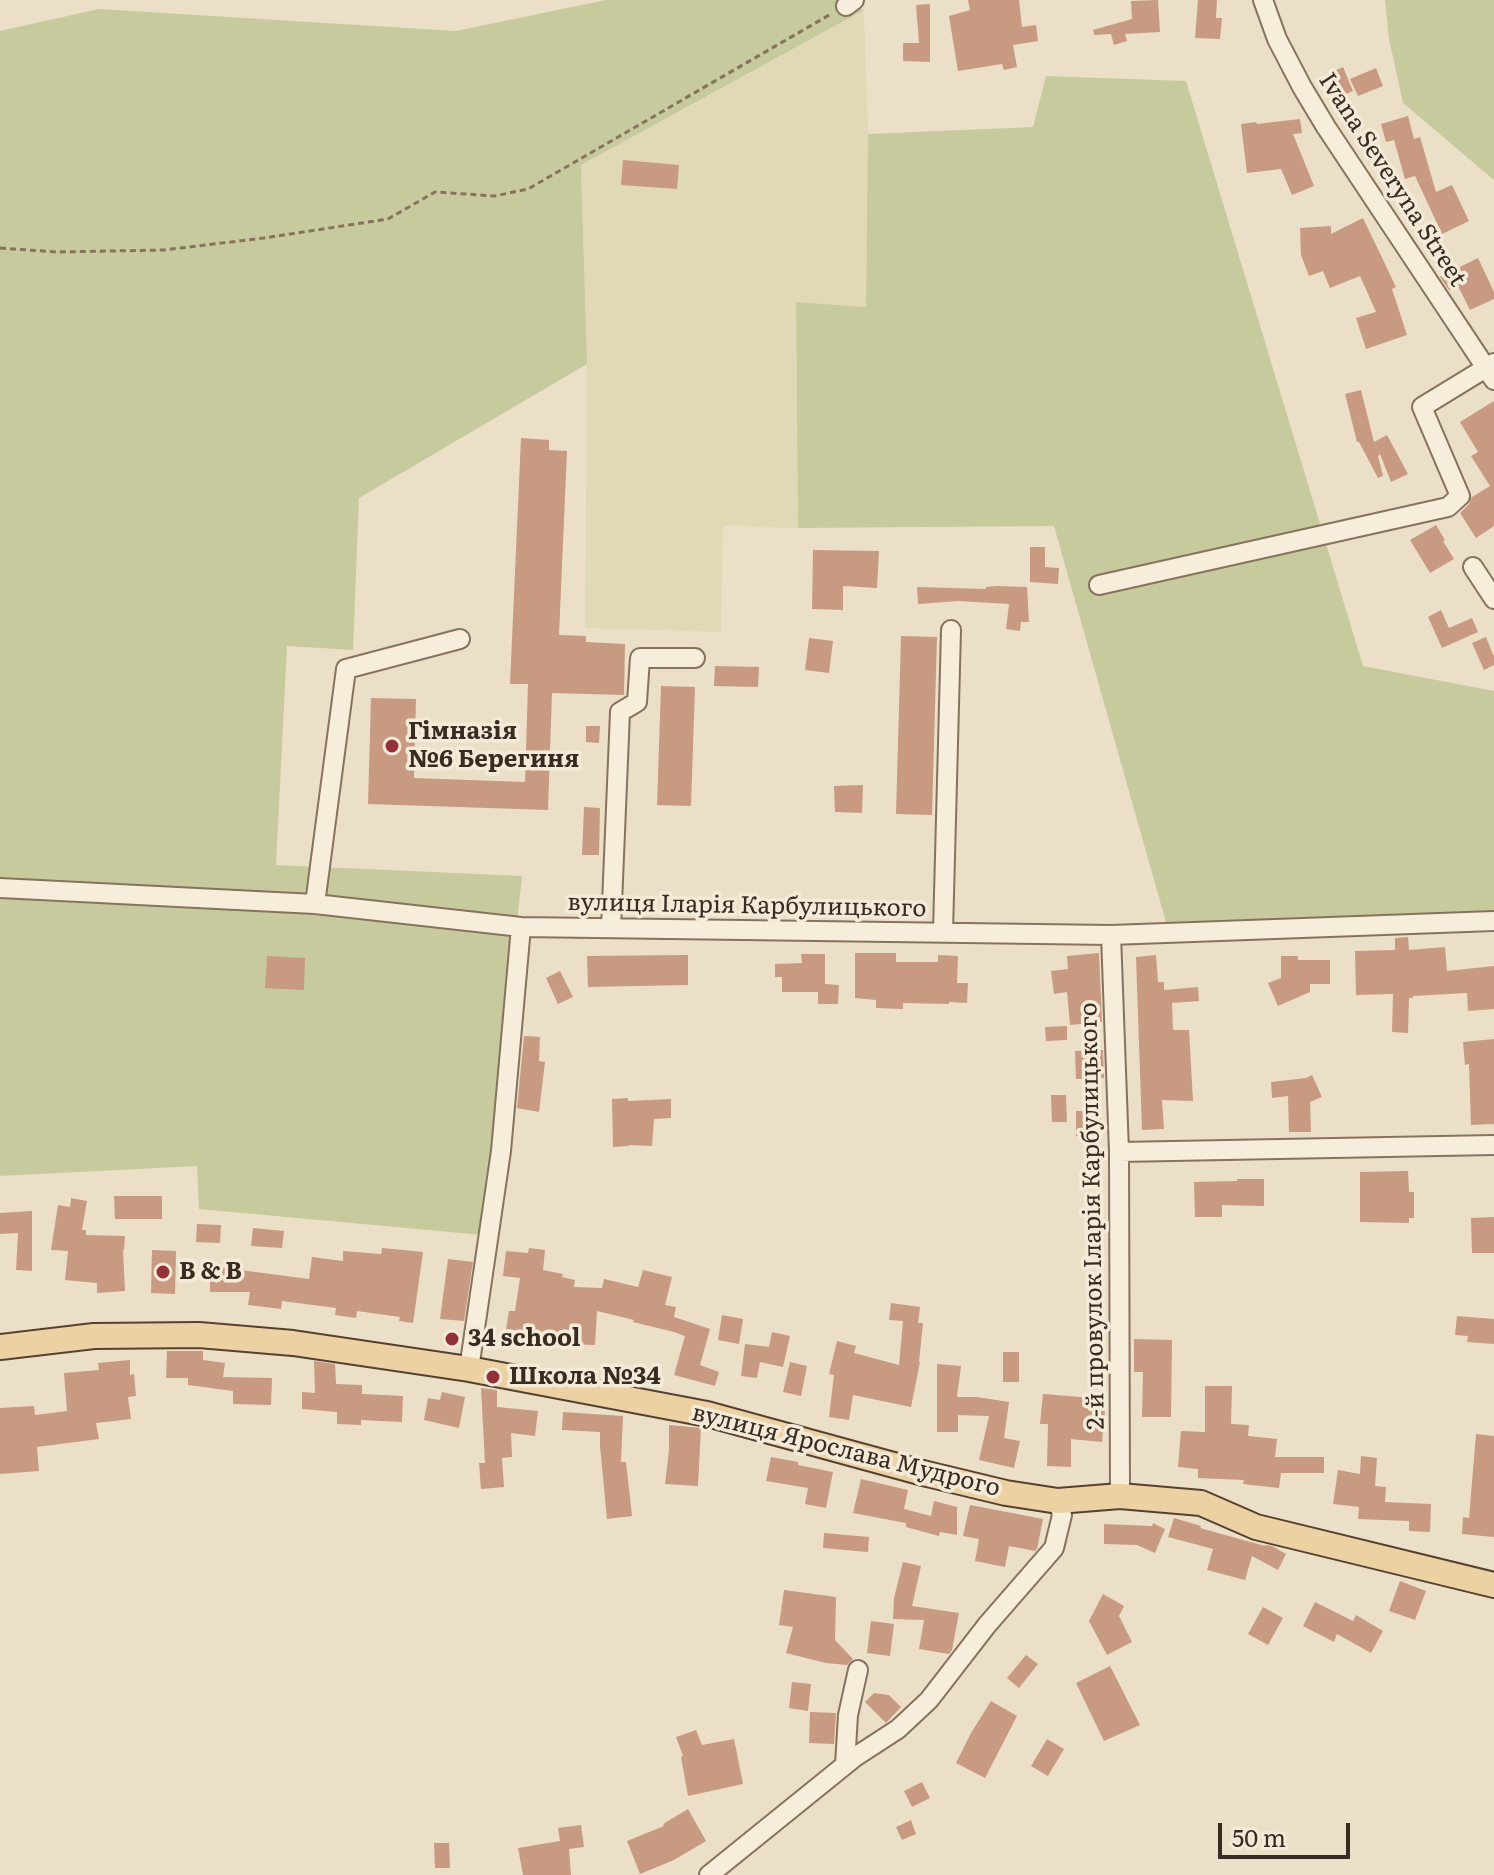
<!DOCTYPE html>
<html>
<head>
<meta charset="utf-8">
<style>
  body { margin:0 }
  #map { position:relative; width:1494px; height:1875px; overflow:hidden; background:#ecdfc8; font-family:Literata,serif }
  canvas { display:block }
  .scale { position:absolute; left:1218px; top:1823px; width:132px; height:36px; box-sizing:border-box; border:4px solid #382b21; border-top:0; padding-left:10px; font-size:24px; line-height:28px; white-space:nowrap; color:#382b21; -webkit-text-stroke:6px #f4ead8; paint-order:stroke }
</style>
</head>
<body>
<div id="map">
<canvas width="1494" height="1875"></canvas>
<div class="scale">50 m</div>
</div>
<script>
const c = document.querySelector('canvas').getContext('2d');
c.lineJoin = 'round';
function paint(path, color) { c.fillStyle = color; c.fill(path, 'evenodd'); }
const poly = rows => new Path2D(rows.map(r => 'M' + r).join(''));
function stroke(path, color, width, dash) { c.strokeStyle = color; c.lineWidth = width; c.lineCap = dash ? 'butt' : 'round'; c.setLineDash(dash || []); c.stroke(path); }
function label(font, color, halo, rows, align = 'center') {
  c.font = font + ' Literata,serif'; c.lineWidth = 7; c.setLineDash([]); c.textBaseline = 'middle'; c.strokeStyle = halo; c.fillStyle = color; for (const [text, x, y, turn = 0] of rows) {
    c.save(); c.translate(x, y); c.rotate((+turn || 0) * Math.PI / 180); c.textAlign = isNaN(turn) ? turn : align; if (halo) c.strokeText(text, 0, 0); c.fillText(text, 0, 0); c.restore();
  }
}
paint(poly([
  [864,10,868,134,866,307,796,302,798,528,723,526,721,632,585,628,587,364,581,165]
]), '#e1d8b6');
paint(poly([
  [606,0,843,0,864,10,581,165,587,364,359,498,353,650,287,646,276,865,522,876,483,1235,199,1209,197,1166,0,1176,0,31,99,9,456,31],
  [1385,0,1494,0,1494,180,1403,103,1389,39],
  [1046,76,1186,81,1363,666,1494,691,1494,926,1171,940,1054,526,798,528,796,302,866,307,868,134,1033,127]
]), '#c7ca9d');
paint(poly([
  [968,0,1019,0,1022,27,1036,25,1038,41,1013,45,1017,67,1004,70,1002,64,958,71,949,16,970,10],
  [1158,0,1160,32,1125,34,1127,41,1114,45,1111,34,1094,35,1093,30,1132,19,1131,1],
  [1198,0,1217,0,1216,18,1222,18,1220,39,1195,38],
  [930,4,930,62,903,61,903,43,919,43,916,5],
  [1343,67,1353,91,1337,98,1327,74],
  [1376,68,1383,86,1358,96,1350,79],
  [1408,116,1414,139,1420,137,1436,192,1452,185,1469,221,1442,234,1415,176,1405,179,1394,140,1386,142,1381,124],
  [1300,119,1302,133,1293,134,1314,186,1292,195,1281,169,1247,173,1241,124,1256,122,1257,124],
  [623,160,679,165,677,189,621,185],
  [1363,218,1396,287,1392,289,1407,335,1366,349,1356,318,1376,312,1360,276,1330,288,1323,271,1309,276,1301,255,1300,228,1331,226,1331,234],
  [1478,258,1494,292,1494,299,1470,310,1458,286,1449,290,1440,277],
  [1361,390,1374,442,1387,435,1408,474,1391,482,1380,454,1378,456,1383,476,1378,478,1359,442,1357,442,1345,394],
  [1494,401,1494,526,1476,538,1460,513,1469,504,1472,497,1490,486,1471,456,1478,452,1460,422],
  [521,438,549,440,549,450,567,451,559,635,586,636,586,642,625,644,624,695,552,693,548,810,368,804,371,698,416,699,414,778,525,782,528,684,510,684],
  [1436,525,1445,540,1443,541,1454,559,1430,573,1410,540],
  [1030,547,1045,547,1045,567,1059,568,1058,584,1030,582],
  [813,550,879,551,877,588,843,586,843,610,812,609],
  [997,586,1027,587,1029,622,1021,622,1020,631,1006,629,1009,604,958,601,918,604,917,587,986,589,986,587],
  [1441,610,1449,628,1472,618,1478,632,1442,648,1428,617],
  [901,636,937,637,932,815,896,814],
  [1486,637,1494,657,1494,665,1484,670,1472,643],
  [809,638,833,641,829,673,805,670],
  [715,666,759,667,758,687,714,686],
  [661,686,695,687,691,806,657,805],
  [586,726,600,726,599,743,586,742],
  [863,785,862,813,835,812,834,786],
  [584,807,600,808,599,855,582,855],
  [1408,937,1409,950,1445,947,1447,971,1494,966,1494,1009,1468,1011,1467,993,1413,996,1413,998,1409,998,1408,1033,1392,1032,1393,994,1356,995,1355,951,1395,950,1395,938],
  [855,953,896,953,896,962,938,962,938,955,958,956,957,983,968,983,967,1003,949,1002,949,1004,903,1003,903,1009,876,1008,876,1000,855,998],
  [1099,953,1102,1022,1070,1025,1067,992,1054,994,1051,971,1068,969,1067,956],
  [801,954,825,954,825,984,839,985,838,1004,818,1004,818,992,782,992,782,977,775,977,775,964,802,963],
  [688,955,688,985,588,987,587,956],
  [1156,955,1158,982,1164,982,1164,990,1198,987,1199,1001,1172,1003,1173,1030,1189,1030,1193,1101,1162,1100,1164,1129,1142,1130,1136,957],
  [267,956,305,958,304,990,265,988],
  [1281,956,1298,956,1298,960,1330,960,1330,984,1310,984,1310,992,1278,1006,1268,983,1281,978],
  [560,971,573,997,558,1004,546,978],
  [1067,1026,1067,1040,1046,1041,1045,1027],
  [524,1036,540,1037,539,1061,545,1062,539,1112,517,1108],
  [1494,1039,1494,1124,1471,1125,1469,1064,1465,1065,1463,1042],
  [1103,1050,1104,1078,1076,1079,1075,1051],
  [1312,1075,1322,1097,1310,1102,1311,1132,1289,1132,1288,1096,1272,1098,1271,1082,1306,1078],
  [1051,1095,1066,1095,1067,1122,1052,1122],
  [628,1098,628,1101,671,1099,671,1118,654,1119,652,1146,629,1145,629,1146,613,1147,612,1099],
  [1076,1111,1101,1111,1101,1136,1076,1136],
  [1408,1171,1409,1192,1414,1192,1414,1218,1409,1218,1409,1223,1360,1222,1360,1172],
  [1237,1179,1264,1179,1264,1206,1222,1205,1222,1217,1195,1217,1194,1182,1237,1181],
  [114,1196,162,1196,162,1219,115,1219],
  [71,1198,87,1201,82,1230,86,1230,86,1235,125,1236,124,1250,123,1250,125,1291,97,1293,97,1283,65,1280,68,1251,51,1250,58,1205,70,1207],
  [32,1211,32,1271,16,1270,18,1233,0,1234,0,1213],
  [1494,1217,1494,1253,1472,1253,1471,1218],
  [197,1224,221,1225,220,1243,196,1242],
  [253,1228,284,1231,282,1248,251,1246],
  [382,1248,423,1252,413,1323,399,1321,400,1317,357,1311,356,1318,335,1315,336,1308,282,1301,281,1309,248,1305,250,1292,210,1292,210,1266,309,1279,312,1257,343,1261,343,1251,381,1254],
  [529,1248,545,1250,543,1270,563,1274,562,1277,575,1280,574,1287,602,1288,604,1279,638,1287,643,1270,672,1277,665,1305,676,1307,674,1317,710,1329,700,1365,719,1372,715,1386,674,1375,685,1336,674,1332,633,1322,634,1320,597,1311,595,1345,565,1344,566,1340,545,1339,545,1335,506,1329,509,1311,515,1311,520,1278,503,1276,506,1251,528,1253],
  [152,1250,176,1251,175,1294,151,1293],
  [448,1259,473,1262,464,1321,440,1319],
  [891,1303,920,1307,918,1323,923,1323,919,1362,920,1362,911,1407,853,1395,849,1420,829,1417,834,1375,829,1374,837,1341,856,1346,854,1353,899,1365,903,1321,889,1320],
  [722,1315,743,1319,739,1344,718,1340],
  [1457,1316,1494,1319,1494,1344,1467,1342,1468,1336,1455,1335],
  [772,1332,790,1336,783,1367,760,1362,757,1378,741,1376,745,1344,769,1347],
  [1134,1339,1172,1340,1171,1417,1142,1417,1143,1372,1134,1372],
  [167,1351,203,1351,203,1360,225,1363,223,1377,272,1378,271,1405,233,1404,233,1391,188,1385,188,1378,166,1378],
  [1003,1352,1019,1352,1019,1382,1003,1382],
  [130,1360,130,1375,134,1374,136,1396,128,1397,131,1419,96,1423,99,1439,37,1447,39,1471,0,1474,0,1408,34,1406,35,1415,67,1411,64,1373,99,1370,98,1363],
  [314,1361,335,1364,336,1384,362,1385,362,1394,403,1396,402,1422,361,1420,361,1425,337,1424,337,1412,302,1409,302,1392,315,1393],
  [790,1362,807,1366,801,1396,783,1392],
  [937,1364,961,1366,957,1397,977,1397,1009,1402,1004,1438,1020,1441,1014,1468,979,1460,989,1416,958,1415,958,1432,937,1432],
  [1205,1386,1232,1386,1231,1424,1249,1425,1248,1436,1277,1439,1275,1457,1324,1457,1324,1473,1281,1473,1279,1488,1243,1484,1244,1480,1198,1478,1198,1469,1178,1467,1181,1431,1205,1432],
  [481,1388,497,1390,497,1407,538,1411,535,1436,511,1433,512,1457,502,1458,504,1487,481,1489,479,1463,485,1463],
  [442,1392,465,1397,459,1428,424,1420,428,1398,440,1400],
  [1043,1394,1106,1399,1102,1442,1071,1439,1071,1467,1047,1466,1048,1424,1040,1424],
  [563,1412,623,1416,621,1462,626,1462,632,1516,607,1519,600,1446,600,1432,562,1430],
  [669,1425,701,1428,698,1486,665,1484,669,1450],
  [1476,1434,1494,1436,1494,1537,1462,1534,1463,1517,1469,1518],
  [1361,1456,1377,1458,1375,1486,1386,1487,1385,1502,1431,1504,1430,1532,1409,1531,1409,1521,1358,1519,1359,1507,1333,1504,1338,1470,1360,1474],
  [771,1457,798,1462,798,1465,833,1472,826,1508,805,1504,808,1488,766,1481],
  [861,1479,908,1490,904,1509,931,1516,934,1501,957,1507,957,1535,940,1532,939,1536,906,1527,906,1523,853,1513],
  [970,1505,1043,1519,1037,1549,1035,1551,1009,1546,1005,1567,975,1561,979,1539,963,1536],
  [1174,1518,1201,1526,1200,1528,1265,1546,1266,1545,1272,1546,1286,1554,1278,1570,1252,1556,1245,1580,1207,1570,1213,1549,1168,1537],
  [1153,1523,1165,1529,1155,1553,1137,1545,1104,1544,1104,1524,1152,1526],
  [824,1533,869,1537,868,1552,823,1548],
  [903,1562,921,1566,912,1606,959,1613,952,1650,949,1654,919,1649,924,1620,893,1619,894,1598],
  [1400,1581,1426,1591,1415,1620,1389,1611],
  [784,1590,836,1597,835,1640,853,1659,847,1665,826,1663,786,1653,793,1627,779,1625],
  [1103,1594,1124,1606,1119,1616,1132,1642,1107,1655,1089,1621],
  [1315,1602,1353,1621,1356,1615,1383,1631,1371,1653,1337,1634,1334,1642,1303,1626],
  [1263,1607,1283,1618,1268,1645,1248,1634],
  [871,1621,894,1624,890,1656,867,1653],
  [1026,1655,1038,1664,1019,1688,1007,1678],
  [1110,1666,1140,1725,1104,1741,1076,1683],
  [792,1682,811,1684,808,1711,789,1708],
  [874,1693,889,1695,901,1707,886,1723,865,1702],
  [991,1701,1017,1716,985,1778,956,1763,971,1733],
  [810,1712,836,1713,834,1744,809,1743],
  [696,1730,702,1745,734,1739,743,1784,688,1796,681,1757,683,1756,676,1737],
  [1047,1739,1064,1749,1048,1776,1031,1766],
  [922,1782,930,1798,912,1807,904,1791],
  [688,1809,706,1841,674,1860,640,1874,627,1841,664,1826,663,1824],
  [911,1820,916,1834,902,1840,896,1827],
  [581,1825,584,1847,569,1849,571,1875,523,1875,518,1848,560,1841,558,1828],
  [434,1843,449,1843,450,1868,435,1868]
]), '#c79a81');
const minor = poly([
  [1263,0,1277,39,1302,87,1326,127,1494,380],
  [846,6,854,0],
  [1473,567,1494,599],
  [1099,585,1448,507,1460,496,1422,407,1494,363],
  [0,888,315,904,521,927,1111,935,1494,921],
  [315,904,346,669,460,639],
  [611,928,620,712,637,702,640,658,695,658],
  [943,932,951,630],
  [1111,935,1119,1152,1120,1496],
  [1119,1152,1494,1145],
  [469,1369,501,1151,521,927],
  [845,1765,848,1715,858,1670],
  [709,1875,855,1757,898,1729,929,1700,987,1625,1054,1548,1062,1515,1058,1501]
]);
const major = poly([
  [0,1347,94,1336,199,1335,293,1343,469,1369,707,1414,923,1473,1006,1493,1058,1501,1120,1496,1201,1503,1256,1527,1494,1585]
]);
stroke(minor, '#87725e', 22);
stroke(major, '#554032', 28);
stroke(poly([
  [0,248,56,252,164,250,264,238,388,219,435,192,495,196,528,189,831,14]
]), '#87725e', 3, [6, 4]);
stroke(minor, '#f7eddb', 18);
stroke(major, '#ecd1a3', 24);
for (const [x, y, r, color] of [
  [392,746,8,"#923238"],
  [163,1272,8,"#923238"],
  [452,1339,8,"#923238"],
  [493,1377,8,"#923238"]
]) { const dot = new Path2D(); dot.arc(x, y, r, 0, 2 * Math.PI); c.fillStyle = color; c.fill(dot); stroke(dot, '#f4ead8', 3); }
label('24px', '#382b21', '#f4ead8', [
  ["Ivana Severyna Street",1392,180,57],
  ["вулиця Іларія Карбулицького",747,906,1],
  ["2-й провулок Іларія Карбулицького",1093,1216,-91],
  ["вулиця Ярослава Мудрого",846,1451,14]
]);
label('bold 24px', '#382b21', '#f4ead8', [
  ["Гімназія",408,732],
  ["№6 Берегиня",408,760],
  ["B & B",179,1272],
  ["34 school",468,1339],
  ["Школа №34",509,1377]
], 'left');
</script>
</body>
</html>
